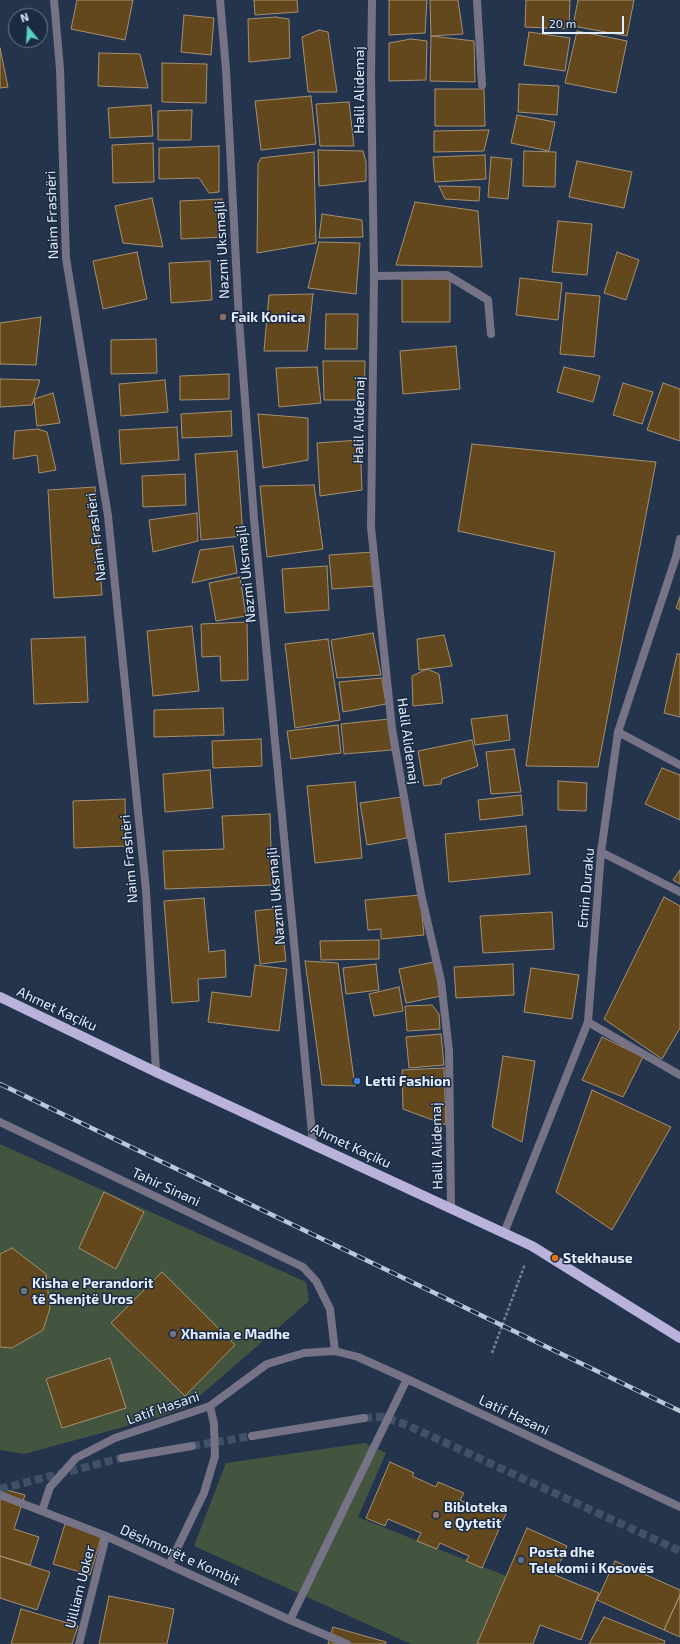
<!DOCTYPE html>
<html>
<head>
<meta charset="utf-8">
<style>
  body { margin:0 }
  #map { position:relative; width:680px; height:1644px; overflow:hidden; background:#23344c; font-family:"Exo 2",sans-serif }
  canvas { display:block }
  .north { position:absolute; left:8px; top:8px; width:40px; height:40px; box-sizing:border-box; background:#1a2a41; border:1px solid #6a788c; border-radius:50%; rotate:342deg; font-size:11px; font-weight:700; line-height:16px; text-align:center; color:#e3edfd }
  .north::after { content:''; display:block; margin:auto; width:14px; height:18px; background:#56cec3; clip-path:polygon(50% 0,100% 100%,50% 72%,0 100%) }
  .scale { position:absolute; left:542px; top:16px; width:82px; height:18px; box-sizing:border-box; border:2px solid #e3edfd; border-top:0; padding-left:5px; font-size:12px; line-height:14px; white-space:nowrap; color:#e3edfd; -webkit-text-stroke:3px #1a2a41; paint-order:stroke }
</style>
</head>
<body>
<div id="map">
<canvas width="680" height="1644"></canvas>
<div class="north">N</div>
<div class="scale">20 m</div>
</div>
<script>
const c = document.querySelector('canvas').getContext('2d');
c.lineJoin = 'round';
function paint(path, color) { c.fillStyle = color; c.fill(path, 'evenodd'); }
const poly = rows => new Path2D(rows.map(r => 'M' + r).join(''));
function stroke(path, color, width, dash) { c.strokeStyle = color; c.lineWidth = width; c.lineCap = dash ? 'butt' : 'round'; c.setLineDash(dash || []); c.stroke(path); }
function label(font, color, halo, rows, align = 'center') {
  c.font = font + ' "Exo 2",sans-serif'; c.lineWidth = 3; c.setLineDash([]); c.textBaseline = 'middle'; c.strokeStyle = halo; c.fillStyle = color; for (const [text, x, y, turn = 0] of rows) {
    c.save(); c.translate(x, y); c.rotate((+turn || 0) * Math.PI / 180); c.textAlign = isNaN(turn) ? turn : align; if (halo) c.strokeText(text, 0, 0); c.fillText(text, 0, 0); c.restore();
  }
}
paint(poly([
  [0,1144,306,1282,309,1301,187,1407,153,1419,24,1454,0,1450],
  [365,1443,386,1453,358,1517,506,1576,477,1644,411,1644,194,1546,226,1463]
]), '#43553f');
const building = poly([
  [77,0,133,0,125,40,71,29,77,0],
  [254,0,297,0,298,12,255,15,254,0],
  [389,0,427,0,425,33,389,35,389,0],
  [430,0,458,0,463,34,431,36,430,0],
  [526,0,570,0,569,29,525,27,526,0],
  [578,0,634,0,627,36,573,26,578,0],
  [184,15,214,18,211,55,181,52,184,15],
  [276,17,289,19,290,58,249,62,248,19,276,17],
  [319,30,328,32,337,92,308,92,302,37,319,30],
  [577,31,627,41,616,93,565,83,577,31],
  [529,32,570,38,565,71,524,65,529,32],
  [431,36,474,41,475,82,430,81,431,36],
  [411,39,427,41,426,80,389,81,389,43,411,39],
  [0,48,8,87,0,88,0,48],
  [99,53,140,54,148,88,98,86,99,53],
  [162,63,207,64,206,103,162,102,162,63],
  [519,84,559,86,557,115,518,112,519,84],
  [435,89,484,89,485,126,435,126,435,89],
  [311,96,316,144,261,150,255,101,311,96],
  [349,102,354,146,320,146,316,104,349,102],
  [151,105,153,136,110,138,108,108,151,105],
  [192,110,191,140,158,140,158,111,192,110],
  [517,115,555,122,549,151,511,143,517,115],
  [489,130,484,151,434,152,434,131,489,130],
  [153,143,154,182,113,183,112,145,153,143],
  [219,146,219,192,209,193,199,178,159,179,159,148,219,146],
  [318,150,363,151,366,162,366,181,319,186,318,150],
  [524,151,556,152,555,187,523,186,524,151],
  [314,152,316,243,257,253,258,164,261,158,314,152],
  [485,155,486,179,435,182,433,157,485,155],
  [491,157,512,159,508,199,488,197,491,157],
  [577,161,632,172,624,208,569,197,577,161],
  [439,186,480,187,479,201,445,199,439,186],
  [152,198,163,247,123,243,115,206,152,198],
  [222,199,223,237,181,239,180,201,222,199],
  [415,202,478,211,482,267,396,265,415,202],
  [322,214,362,220,363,237,319,238,322,214],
  [558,221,592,224,587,275,552,272,558,221],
  [319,242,360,243,356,294,308,288,319,242],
  [137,252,147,299,103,309,93,261,137,252],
  [617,252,639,260,626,300,604,293,617,252],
  [210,261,212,300,171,303,169,263,210,261],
  [520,278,562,283,558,320,516,315,520,278],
  [402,279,450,279,450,322,402,322,402,279],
  [566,293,600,296,594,357,560,354,566,293],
  [313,294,307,351,264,351,269,295,313,294],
  [326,314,358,314,357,349,325,349,326,314],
  [41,317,36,365,0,364,0,323,41,317],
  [156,339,157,373,111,374,111,340,156,339],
  [456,346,460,389,403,394,400,351,456,346],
  [323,361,365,361,364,400,324,400,323,361],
  [317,367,321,403,279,407,276,368,317,367],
  [564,367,600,376,593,402,557,392,564,367],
  [229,374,229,399,180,400,180,376,229,374],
  [0,379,40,380,32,405,0,407,0,379],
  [165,380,168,412,121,416,119,384,165,380],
  [623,383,653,392,642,424,613,415,623,383],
  [663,383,680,389,680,441,647,430,663,383],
  [53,393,60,423,37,426,34,399,53,393],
  [231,411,232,436,182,438,181,414,231,411],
  [258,414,308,418,308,460,263,468,258,414],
  [177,427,179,460,121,464,119,430,177,427],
  [38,429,47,432,56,470,39,473,37,455,13,459,15,431,38,429],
  [360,440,362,490,320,496,317,443,360,440],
  [472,444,656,462,598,767,526,766,555,552,458,531,472,444],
  [237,451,243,536,201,540,195,454,237,451],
  [185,474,186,505,143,507,142,476,185,474],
  [314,485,323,549,267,557,260,486,314,485],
  [95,487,102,595,54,598,48,490,95,487],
  [197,513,198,541,153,552,149,520,197,513],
  [233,546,237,573,192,583,200,550,233,546],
  [373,552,376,586,332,589,329,555,373,552],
  [327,566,329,610,285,613,282,569,327,566],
  [240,577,246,616,216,621,209,583,240,577],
  [680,597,680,610,676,608,680,597],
  [247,622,248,680,221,681,220,656,202,657,201,624,247,622],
  [192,626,199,691,153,696,147,631,192,626],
  [373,633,381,675,337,678,331,640,373,633],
  [444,635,452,666,419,670,417,639,444,635],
  [85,637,88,702,34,704,31,639,85,637],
  [328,639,340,720,295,728,285,644,328,639],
  [677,654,680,654,680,717,664,713,677,654],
  [427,669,439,674,443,703,413,706,412,676,427,669],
  [382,678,386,704,343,712,339,682,382,678],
  [223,708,224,735,154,737,154,710,223,708],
  [507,715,510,740,475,745,471,719,507,715],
  [389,719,392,750,344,754,341,724,389,719],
  [338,725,341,753,291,759,287,731,338,725],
  [261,739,262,766,213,768,212,741,261,739],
  [472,740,478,766,442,779,441,784,424,786,418,751,472,740],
  [514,749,521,792,491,794,486,752,514,749],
  [662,768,680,775,680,820,645,804,662,768],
  [210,770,213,808,165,812,163,774,210,770],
  [558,781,587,783,586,811,558,810,558,781],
  [355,782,362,858,315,863,307,786,355,782],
  [521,795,523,815,480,820,478,800,521,795],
  [401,797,407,838,367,845,360,803,401,797],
  [125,799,126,846,74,848,73,801,125,799],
  [270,814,272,885,165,889,163,851,224,849,222,816,270,814],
  [526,826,530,874,449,882,445,834,526,826],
  [680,870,680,884,673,880,680,870],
  [420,895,424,935,381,939,381,929,368,930,365,900,420,895],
  [664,897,680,906,680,1028,662,1059,604,1019,664,897],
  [204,898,209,952,225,950,226,977,198,979,199,1001,172,1003,164,901,204,898],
  [280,908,286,961,260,964,255,911,280,908],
  [552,912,554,949,483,953,480,916,552,912],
  [379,940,379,959,321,960,320,941,379,940],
  [305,961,338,963,355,1086,322,1085,305,961],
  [434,962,441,996,406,1003,399,969,434,962],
  [376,964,379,990,346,994,343,968,376,964],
  [513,964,514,995,456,998,454,967,513,964],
  [255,965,287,969,279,1031,208,1022,212,992,251,997,255,965],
  [531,968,579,975,572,1019,524,1012,531,968],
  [399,987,403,1011,374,1016,369,994,399,987],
  [432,1005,439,1014,440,1029,407,1031,405,1006,432,1005],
  [441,1034,444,1065,409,1068,406,1037,441,1034],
  [602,1037,643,1057,623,1097,582,1080,602,1037],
  [503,1056,535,1061,522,1142,492,1127,503,1056],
  [444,1068,446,1125,403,1109,402,1070,444,1068],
  [592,1090,671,1127,612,1230,556,1192,592,1090],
  [104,1192,144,1212,116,1269,79,1248,104,1192],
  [12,1248,46,1274,50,1308,43,1330,12,1348,0,1347,0,1254,12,1248],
  [162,1272,235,1345,185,1396,111,1323,162,1272],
  [110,1358,126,1408,62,1428,46,1379,110,1358],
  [390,1462,414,1473,412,1476,436,1487,438,1482,464,1493,460,1500,485,1511,489,1504,507,1511,482,1568,466,1561,469,1556,440,1543,437,1549,417,1541,421,1533,388,1519,385,1526,366,1518,390,1462],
  [0,1488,25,1495,14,1529,39,1537,30,1565,0,1556,0,1488],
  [65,1524,102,1535,90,1575,53,1564,65,1524],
  [527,1528,567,1546,555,1575,599,1593,581,1640,540,1625,533,1644,477,1644,527,1528],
  [0,1556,50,1572,37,1610,0,1598,0,1556],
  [615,1561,680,1590,680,1595,664,1630,597,1600,615,1561],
  [680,1595,680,1637,664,1630,680,1595],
  [109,1596,174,1609,167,1644,99,1644,109,1596],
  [21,1609,78,1626,72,1644,11,1644,21,1609],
  [604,1617,665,1641,664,1644,589,1644,604,1617],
  [333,1627,386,1642,386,1644,328,1644,333,1627]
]);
paint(building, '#63481e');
stroke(building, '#a59072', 1);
stroke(poly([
  [364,1418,383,1417,407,1425,680,1551],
  [192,1446,252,1436],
  [0,1489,122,1458]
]), '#405067', 8, [8, 4]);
stroke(poly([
  [492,1353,525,1264]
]), '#738196', 2.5, [3, 2]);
stroke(poly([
  [54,0,60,69,66,258,108,516,146,890,156,1072],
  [220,0,226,70,239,320,254,519,313,1144],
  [372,0,371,76,374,276,371,527,392,729,421,894,441,981,449,1051,451,1207],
  [477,0,482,85],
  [374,276,447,275,488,300,491,334],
  [618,732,680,765],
  [601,852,680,892],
  [588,1022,680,1075],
  [0,1122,303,1267,316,1281,330,1309,335,1351],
  [504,1233,588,1022,601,852,618,732,676,557,680,539],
  [252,1436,364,1418],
  [122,1458,192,1446],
  [0,1495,106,1536,290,1620,347,1644],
  [42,1511,50,1487,76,1458,115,1438,210,1406,267,1364,304,1353,335,1351,358,1357,407,1379,680,1507],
  [169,1565,204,1493,215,1456,214,1424,210,1406],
  [290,1620,407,1379],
  [79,1644,106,1536]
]), '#767387', 8);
stroke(poly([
  [0,997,156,1072,532,1246,680,1338]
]), '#b9b2db', 10);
const rail = poly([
  [0,1084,680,1411]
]);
stroke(rail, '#bcc8d9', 4.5);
stroke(rail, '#1a2a41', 3, [9]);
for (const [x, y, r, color] of [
  [223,317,4,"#8d6e63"],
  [357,1081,4,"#3f7fe0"],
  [555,1258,4,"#e8710a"],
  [24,1291,4,"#6b7280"],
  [173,1334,4,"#6b7280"],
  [436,1515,4,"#8d6e63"],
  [521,1560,4,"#5c6f8a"]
]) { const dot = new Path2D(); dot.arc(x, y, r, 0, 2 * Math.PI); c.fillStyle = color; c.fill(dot); stroke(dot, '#1a2a41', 1.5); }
label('14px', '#e3edfd', '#1a2a41', [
  ["Halil Alidemaj",359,90,-90],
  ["Naim Frashëri",52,215,-92],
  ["Nazmi Uksmajli",222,250,-93],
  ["Halil Alidemaj",359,420,-89],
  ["Naim Frashëri",96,537,-97],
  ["Nazmi Uksmajli",246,574,-96],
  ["Halil Alidemaj",408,741,82],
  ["Naim Frashëri",129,859,-95],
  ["Emin Duraku",586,888,-85],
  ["Nazmi Uksmajli",276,896,-95],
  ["Ahmet Kaçiku",57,1009,25],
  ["Ahmet Kaçiku",351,1146,25],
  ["Halil Alidemaj",437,1146,-91],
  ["Tahir Sinani",166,1187,25],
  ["Latif Hasani",163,1408,-19],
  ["Latif Hasani",514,1415,25],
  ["Dëshmorët e Kombit",180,1555,24],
  ["Uilliam Uoker",80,1587,-76]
]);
label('bold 14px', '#e3edfd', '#1a2a41', [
  ["Faik Konica",231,317],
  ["Letti Fashion",365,1081],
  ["Stekhause",563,1258],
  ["Kisha e Perandorit",32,1283],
  ["të Shenjtë Uros",32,1299],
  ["Xhamia e Madhe",181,1334],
  ["Bibloteka",444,1507],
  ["e Qytetit",444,1523],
  ["Posta dhe",529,1552],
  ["Telekomi i Kosovës",529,1568]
], 'left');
</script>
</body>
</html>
